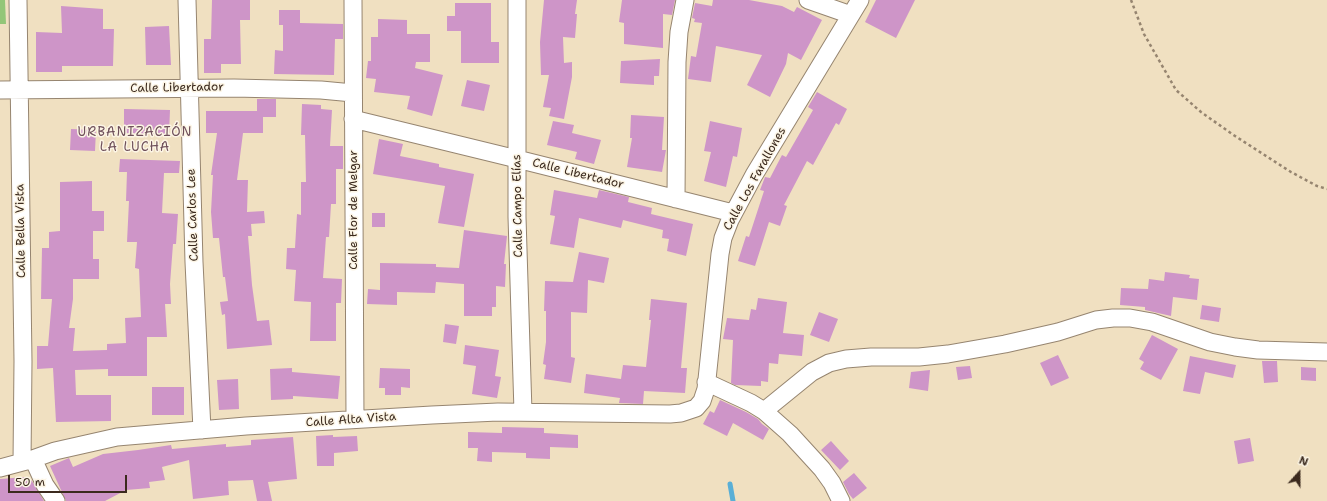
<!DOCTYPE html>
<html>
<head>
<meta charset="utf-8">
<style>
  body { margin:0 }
  #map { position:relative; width:1327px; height:501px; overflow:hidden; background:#f0e0c1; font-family:"Shantell Sans",sans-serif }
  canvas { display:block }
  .north { position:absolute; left:1279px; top:453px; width:40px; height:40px; -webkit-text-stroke:3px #fcf5e5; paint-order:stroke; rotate:21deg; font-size:11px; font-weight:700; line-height:16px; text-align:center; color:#3b2a1e }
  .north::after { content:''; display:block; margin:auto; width:14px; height:18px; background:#3b2a1e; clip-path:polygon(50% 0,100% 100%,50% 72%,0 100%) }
  .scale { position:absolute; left:8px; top:475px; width:119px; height:18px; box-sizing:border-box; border:2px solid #3b2a1e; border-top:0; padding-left:5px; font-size:12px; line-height:14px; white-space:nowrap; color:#3b2a1e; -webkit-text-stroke:3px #fcf5e5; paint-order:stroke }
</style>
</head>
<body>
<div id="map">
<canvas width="1327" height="501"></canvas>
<div class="north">N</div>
<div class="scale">50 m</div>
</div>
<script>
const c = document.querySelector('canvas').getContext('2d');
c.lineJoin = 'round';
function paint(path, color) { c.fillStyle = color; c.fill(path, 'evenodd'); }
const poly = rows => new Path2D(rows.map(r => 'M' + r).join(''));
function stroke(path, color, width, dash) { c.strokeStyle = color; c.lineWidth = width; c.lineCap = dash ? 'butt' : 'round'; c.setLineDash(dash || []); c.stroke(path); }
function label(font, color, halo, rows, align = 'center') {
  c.font = font + ' "Shantell Sans",sans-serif'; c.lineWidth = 3; c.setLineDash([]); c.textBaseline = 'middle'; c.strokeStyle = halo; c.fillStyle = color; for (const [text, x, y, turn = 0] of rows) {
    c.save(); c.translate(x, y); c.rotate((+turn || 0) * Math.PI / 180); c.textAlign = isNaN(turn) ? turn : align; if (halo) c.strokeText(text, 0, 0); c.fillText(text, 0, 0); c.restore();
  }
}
paint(poly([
  [0,0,5,0,6,24,0,24]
]), '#93c678');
stroke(poly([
  [730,484,733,501]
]), '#5aafd6', 5);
paint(poly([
  [212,0,250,0,250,20,240,20,241,64,221,64,221,73,204,73,204,39,211,39],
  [544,0,577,0,575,14,577,14,575,38,563,37,564,63,572,62,572,77,564,119,549,116,551,108,543,107,549,75,541,75,540,42],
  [622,0,675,0,672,15,663,14,663,48,624,44,624,23,619,22],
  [713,0,749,0,782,6,794,12,797,7,822,20,801,60,788,53,786,64,770,97,747,85,762,55,716,46,711,82,688,79,691,56,696,57,702,23,694,22,695,19,692,18,695,3,712,6],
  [876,0,915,0,896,38,865,22],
  [455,3,491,3,491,42,499,42,499,63,461,63,461,31,447,31,447,16,455,16],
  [61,6,103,9,103,29,114,29,113,66,62,66,62,72,36,72,36,32,62,33],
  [279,10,300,10,300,23,343,24,343,39,335,39,334,75,274,74,275,50,283,51,283,25,279,25],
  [378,19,407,20,407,34,430,34,430,62,416,62,415,68,443,75,432,116,407,109,410,96,374,92,376,79,366,78,368,61,371,61,371,37,378,37],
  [169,26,171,65,146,65,145,27],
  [660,59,659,76,654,76,654,85,620,83,621,61],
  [467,80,490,85,484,111,461,106],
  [817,92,847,109,839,125,836,123,813,165,807,161,784,205,787,206,780,226,769,222,755,266,738,261,746,236,749,237,764,191,760,190,765,177,770,178,782,155,786,157,813,110,808,107],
  [257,99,276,99,276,117,263,117,263,133,243,133,237,180,248,180,247,212,264,211,265,223,251,224,252,236,248,236,252,285,257,321,269,320,272,345,227,349,225,314,222,315,220,302,228,301,225,277,223,277,219,238,213,238,211,212,213,175,211,175,217,133,206,133,206,111,257,111],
  [302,104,321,105,321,109,332,110,330,146,343,146,343,169,336,169,336,204,331,204,329,237,326,237,323,278,342,279,341,303,336,303,336,341,310,341,311,302,294,301,296,270,286,269,287,248,295,248,297,214,301,215,301,182,306,182,305,135,301,135],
  [124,109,170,110,169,135,124,133],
  [631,115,664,117,662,150,666,150,662,172,627,167,632,138,630,138],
  [553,121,574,125,572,133,601,140,594,164,575,159,577,152,547,145],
  [710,121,742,128,737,157,733,156,726,187,704,181,711,152,704,151],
  [71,129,96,130,95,151,70,150],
  [379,139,403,144,400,156,439,164,439,167,474,174,464,227,438,223,445,186,373,174],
  [120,159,180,161,179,173,164,173,162,213,178,214,176,244,173,244,170,284,171,304,165,304,167,337,147,337,147,376,108,376,108,369,75,370,76,395,111,395,111,421,56,422,53,368,37,369,37,346,48,346,52,299,41,299,42,248,49,248,49,232,60,231,60,182,92,181,92,211,104,211,104,231,93,231,93,259,99,259,99,279,73,279,73,299,69,328,75,328,73,351,107,350,107,344,126,343,125,318,141,317,139,269,135,268,137,242,127,242,129,201,126,201,127,172,119,172],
  [554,190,597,198,599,190,629,197,628,202,652,208,651,214,693,224,686,256,667,251,669,239,662,238,663,230,623,220,621,228,579,218,574,248,550,244,555,216,550,215],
  [372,213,385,213,385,227,372,227],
  [464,230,507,236,504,264,506,264,505,287,496,286,496,307,492,307,492,316,464,316,464,284,436,282,435,293,397,292,397,305,367,304,368,289,380,290,380,263,436,264,436,267,459,268],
  [579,252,609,258,604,283,588,280,587,313,571,312,571,357,575,358,571,383,544,379,546,365,543,364,546,342,546,311,544,311,545,281,573,282],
  [1165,272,1190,275,1189,278,1199,279,1197,300,1173,297,1171,316,1145,310,1145,307,1120,305,1121,288,1148,289,1149,279,1164,281],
  [758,298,787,302,783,333,804,335,802,356,779,354,778,364,769,363,768,382,761,381,761,386,735,385,731,383,733,340,723,339,727,318,749,320,751,309,756,310],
  [651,299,687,303,681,368,687,368,685,393,644,391,643,404,619,403,620,398,584,393,586,374,621,379,623,365,646,367,651,320,649,320],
  [1202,305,1221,308,1219,322,1200,319],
  [819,312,838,319,829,342,810,335],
  [445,324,459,326,456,344,443,342],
  [1152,335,1178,349,1161,380,1140,369,1144,362,1139,359],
  [465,345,499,350,495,376,501,377,497,398,472,394,476,366,463,364],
  [1058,355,1069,378,1051,386,1040,363],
  [1190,356,1236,365,1233,378,1205,372,1200,394,1183,391],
  [1262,361,1277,361,1278,382,1264,383],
  [970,366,972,378,958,380,956,367],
  [1301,367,1316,368,1316,381,1301,380],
  [292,368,292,372,340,376,338,399,293,396,293,399,271,400,270,369],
  [380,368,410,369,410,388,401,387,401,395,385,395,385,388,379,388],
  [930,370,928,391,909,388,911,372],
  [238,379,239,409,219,410,217,380],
  [152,387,184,387,184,415,152,415],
  [720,400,746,412,758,419,762,424,769,429,763,440,733,423,727,436,703,424,710,411,714,413],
  [502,427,544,428,544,433,578,435,578,448,550,447,550,459,526,458,526,453,492,452,492,462,477,461,478,448,468,448,468,432,502,433],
  [333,435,333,437,357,436,358,451,334,453,334,466,317,466,316,436],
  [293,437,297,479,268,482,272,501,257,501,253,480,228,481,229,495,193,499,189,460,162,467,165,480,149,482,150,488,126,490,105,501,66,501,50,466,69,458,73,467,103,454,138,450,171,445,172,449,226,444,226,447,251,445,251,440],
  [1250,438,1254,461,1238,464,1234,441],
  [831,441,849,461,840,470,821,450],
  [854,473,867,488,853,499,849,494,843,482],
  [26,477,32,481,44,501,0,501,0,479]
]), '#ce95c8');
const minor = poly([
  [18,0,23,361,22,462],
  [187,0,194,262,202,430],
  [353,0,355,419],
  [517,0,517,217,523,412],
  [808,0,851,15],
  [0,90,234,88,321,90,353,93],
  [353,119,517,159,733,213],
  [676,199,677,62,679,32,685,0],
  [706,382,751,403,764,411,790,434,822,469,832,483,841,501],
  [764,411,812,372,829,363,846,359,871,357,919,357,948,354,1005,344,1058,332,1096,320,1113,318,1130,318,1152,322,1210,342,1235,347,1258,350,1327,352],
  [33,459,45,485,56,501],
  [0,468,30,460,55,451,117,437,246,426,432,415,498,412,670,414,681,413,696,408,702,401,706,389,720,254,723,238,730,220,754,175,860,0]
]);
stroke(minor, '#968570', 19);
stroke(poly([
  [1131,0,1144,34,1176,90,1201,112,1232,134,1291,172,1317,186,1327,189]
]), '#968570', 2.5, [3, 3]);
stroke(minor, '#fff', 17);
label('12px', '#3b2a1e', '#fcf5e5', [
  ["Calle Libertador",177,88,-1],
  ["Calle Libertador",578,174,14],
  ["Calle Los Farallones",755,179,-61],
  ["Calle Campo Elías",518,206,-91],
  ["Calle Flor de Melgar",354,210,-90],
  ["Calle Carlos Lee",193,215,-92],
  ["Calle Bella Vista",21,231,-91],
  ["Calle Alta Vista",351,420,-4]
]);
c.letterSpacing = '1px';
label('13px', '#6e4f5a', '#fcf5e5', [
  ["URBANIZACIÓN",135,133],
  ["LA LUCHA",135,148]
]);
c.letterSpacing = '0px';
</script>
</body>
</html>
